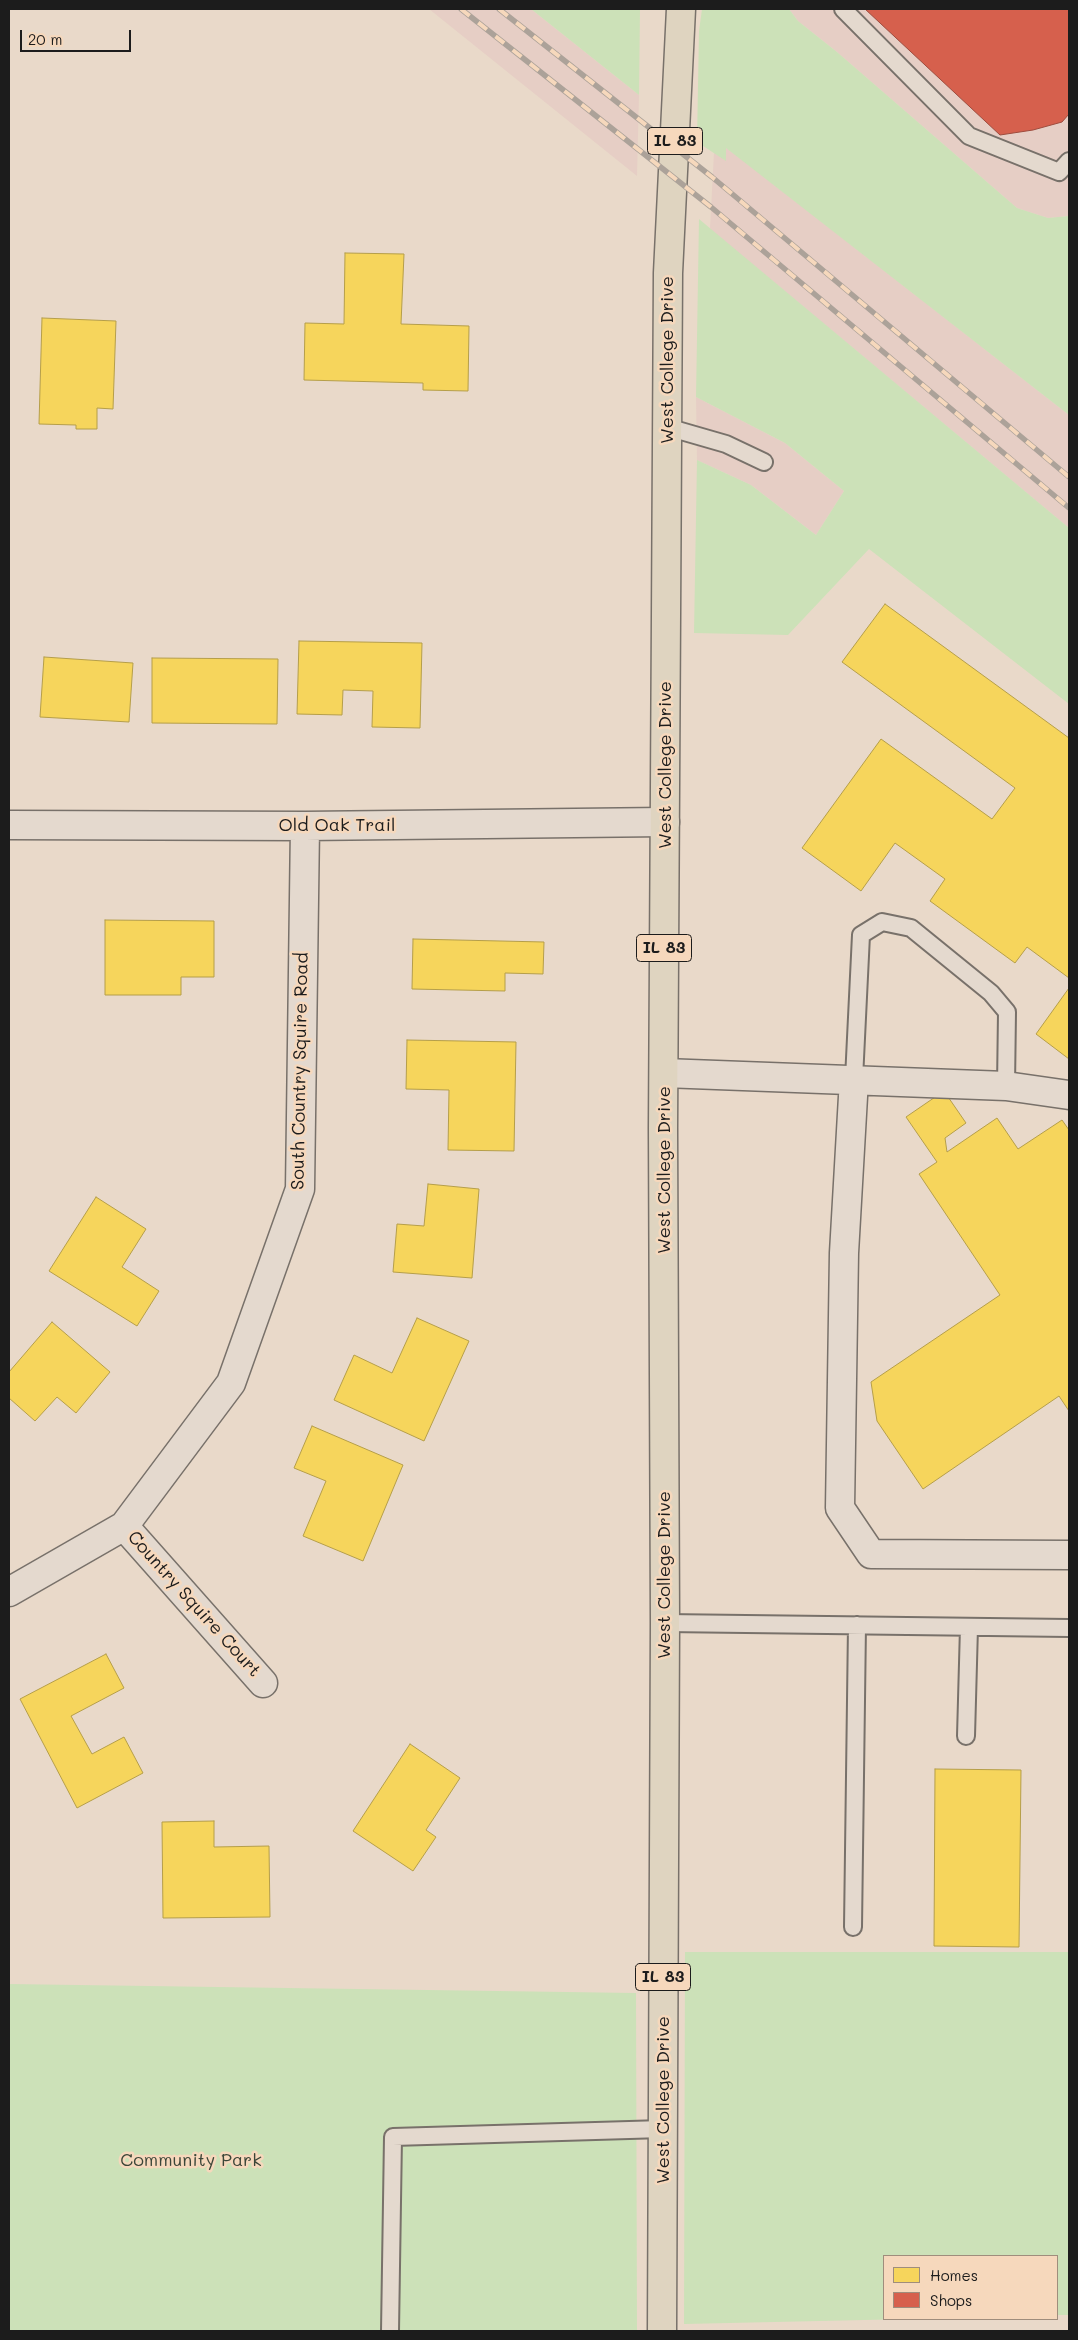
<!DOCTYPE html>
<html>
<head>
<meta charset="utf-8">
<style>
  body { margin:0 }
  #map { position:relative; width:1078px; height:2340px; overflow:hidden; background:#e9d9c9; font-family:Mali,sans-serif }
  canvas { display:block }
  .frame { position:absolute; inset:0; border:10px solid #1c1c1c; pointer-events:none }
  .legend { position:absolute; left:883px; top:2255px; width:175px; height:65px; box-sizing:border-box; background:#f6d8bc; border:1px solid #9f8d7c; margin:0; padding:6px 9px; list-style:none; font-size:15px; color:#1c1c1c }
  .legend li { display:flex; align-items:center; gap:10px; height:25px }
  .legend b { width:25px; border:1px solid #9f8d7c }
  .scale { position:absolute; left:20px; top:30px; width:111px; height:22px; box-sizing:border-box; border:2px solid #1c1c1c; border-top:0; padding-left:6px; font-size:15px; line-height:18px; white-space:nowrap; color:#1c1c1c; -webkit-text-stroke:4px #f6d8bc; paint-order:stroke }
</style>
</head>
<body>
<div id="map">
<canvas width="1078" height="2340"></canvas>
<div class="frame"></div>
<ul class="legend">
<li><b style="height:14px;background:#f6d55c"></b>Homes</li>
<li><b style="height:14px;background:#d6604d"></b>Shops</li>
</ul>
<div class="scale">20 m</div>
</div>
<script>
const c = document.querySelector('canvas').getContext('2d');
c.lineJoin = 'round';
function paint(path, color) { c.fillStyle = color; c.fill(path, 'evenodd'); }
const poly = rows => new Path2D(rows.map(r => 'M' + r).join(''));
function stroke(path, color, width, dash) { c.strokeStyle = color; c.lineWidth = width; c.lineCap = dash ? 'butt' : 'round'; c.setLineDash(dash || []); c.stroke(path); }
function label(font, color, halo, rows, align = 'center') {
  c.font = font + ' Mali,sans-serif'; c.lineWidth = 5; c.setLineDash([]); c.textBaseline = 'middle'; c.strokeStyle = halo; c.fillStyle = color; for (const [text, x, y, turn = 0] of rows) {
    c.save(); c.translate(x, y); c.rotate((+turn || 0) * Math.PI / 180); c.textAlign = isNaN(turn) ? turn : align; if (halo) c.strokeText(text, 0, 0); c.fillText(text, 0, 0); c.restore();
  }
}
paint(poly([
  [429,9,531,9,639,95,637,176],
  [789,9,1069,9,1069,216,1048,218,1017,208,837,52,798,21],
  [726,147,1069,415,1069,528,710,229,714,152,725,160],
  [696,397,785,443,844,491,816,535,751,485,697,460]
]), '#e6cec5');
paint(poly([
  [531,9,640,9,639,95],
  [702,9,789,9,798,21,837,52,1017,208,1048,218,1069,216,1069,415,726,148,726,161,697,142,699,31],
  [699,219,1069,528,1069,704,869,549,788,635,694,633,697,460,751,485,816,535,844,491,785,443,696,397],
  [685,1952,1069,1952,1069,2315,1057,2315,1057,2256,884,2256,884,2319,910,2319,684,2324],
  [9,1984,636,1993,637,2331,9,2331]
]), '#cce1b8');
const homes = poly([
  [345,253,404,254,401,324,469,326,468,391,423,390,423,383,304,380,305,323,344,324,345,253],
  [42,318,116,321,113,409,97,408,97,429,76,429,76,425,39,424,42,318],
  [885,604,1069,738,1069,978,1027,947,1015,963,930,901,945,879,895,843,861,891,802,848,881,739,992,819,1015,788,842,662,885,604],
  [299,641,422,643,420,728,372,727,373,691,343,690,342,715,297,714,299,641],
  [44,657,133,663,129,722,40,717,44,657],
  [152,658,278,659,277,724,152,723,152,658],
  [105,920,214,921,214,977,181,977,181,995,105,995,105,920],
  [413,939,544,942,543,974,505,973,505,991,412,989,413,939],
  [1069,988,1069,1059,1036,1034,1069,988],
  [407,1040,516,1042,514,1151,448,1150,449,1090,406,1089,407,1040],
  [944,1091,966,1123,945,1138,947,1152,997,1118,1018,1149,1062,1120,1069,1130,1069,1411,1059,1396,923,1489,877,1421,871,1382,1000,1295,919,1174,937,1162,906,1117,944,1091],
  [428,1184,479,1189,472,1278,393,1272,397,1224,424,1226,428,1184],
  [96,1197,146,1229,122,1267,159,1291,137,1326,49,1271,96,1197],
  [417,1318,469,1341,424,1441,334,1400,354,1355,392,1373,417,1318],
  [52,1322,110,1372,76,1413,57,1397,35,1421,9,1398,9,1372,52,1322],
  [312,1426,403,1465,363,1561,303,1536,326,1481,294,1468,312,1426],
  [106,1654,124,1688,71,1716,92,1754,124,1737,143,1773,77,1808,20,1699,106,1654],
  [410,1744,460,1778,426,1830,436,1837,413,1871,353,1831,410,1744],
  [935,1769,1021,1770,1019,1947,934,1946,935,1769],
  [214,1821,214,1847,269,1846,270,1917,163,1918,162,1822,214,1821]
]);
paint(homes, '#f6d55c');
stroke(homes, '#b59e49', 1);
const shops = poly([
  [865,9,1069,9,1069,114,1062,122,1033,130,1000,135,865,9]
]);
paint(shops, '#d6604d');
stroke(shops, '#9e4c3e', 1);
const lane = poly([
  [843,9,969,136,1059,172,1069,161],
  [667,427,726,444,764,462],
  [854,1079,861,935,882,922,911,928,991,993,1007,1012,1006,1086],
  [665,1623,1069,1628],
  [966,1736,969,1627],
  [853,1927,857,1625],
  [390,2331,393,2137,663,2129]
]);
const street = poly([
  [9,825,305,826,665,822],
  [664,1073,1006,1086,1069,1095],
  [854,1079,844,1253,840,1508,871,1554,1069,1555],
  [124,1526,263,1683],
  [9,1592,124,1526,231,1383,300,1189,305,826]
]);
const primary = poly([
  [662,2331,665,1623,663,1127,668,273,681,9]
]);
stroke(lane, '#78716a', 20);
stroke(street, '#78716a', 31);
stroke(primary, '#78716a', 31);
stroke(lane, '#e4d9ce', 16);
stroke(street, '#e4d9ce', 28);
stroke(primary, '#dfd4c0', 28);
const rail = poly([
  [461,9,711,207,1069,508],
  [499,9,712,177,1069,477]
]);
stroke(rail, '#aca299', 5.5);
stroke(rail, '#f6d8bc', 4, [11]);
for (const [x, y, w] of [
  [675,141,55],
  [664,948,55],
  [663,1977,55]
]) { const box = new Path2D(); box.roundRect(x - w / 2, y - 13.5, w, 27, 4); c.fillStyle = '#f6d8bc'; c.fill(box); stroke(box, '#1c1c1c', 1); }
label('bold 16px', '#1c1c1c', null, [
  ["IL 83",675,141],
  ["IL 83",664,948],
  ["IL 83",663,1977]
]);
label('18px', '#1c1c1c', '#f6d8bc', [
  ["West College Drive",667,360,-90],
  ["West College Drive",665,765,-90],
  ["Old Oak Trail",337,825],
  ["South Country Squire Road",300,1071,-89],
  ["West College Drive",664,1170,-90],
  ["West College Drive",664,1575,-90],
  ["Country Squire Court",194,1604,48],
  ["West College Drive",663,2100,-90]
]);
label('18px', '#3b4538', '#f6d8bc', [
  ["Community Park",191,2160]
]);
</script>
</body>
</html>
